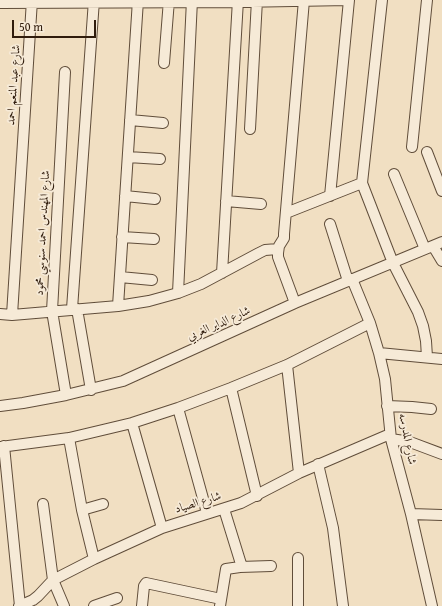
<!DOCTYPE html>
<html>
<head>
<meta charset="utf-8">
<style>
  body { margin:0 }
  #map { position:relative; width:442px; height:606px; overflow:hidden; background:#f1dfc2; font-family:"Gentium Book Plus",serif }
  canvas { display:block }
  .scale { position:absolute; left:12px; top:20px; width:84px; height:18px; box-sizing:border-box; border:2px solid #301c0c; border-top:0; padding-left:5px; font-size:12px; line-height:14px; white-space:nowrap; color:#301c0c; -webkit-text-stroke:3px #f6ead7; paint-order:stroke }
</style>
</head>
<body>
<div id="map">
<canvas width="442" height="606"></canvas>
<div class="scale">50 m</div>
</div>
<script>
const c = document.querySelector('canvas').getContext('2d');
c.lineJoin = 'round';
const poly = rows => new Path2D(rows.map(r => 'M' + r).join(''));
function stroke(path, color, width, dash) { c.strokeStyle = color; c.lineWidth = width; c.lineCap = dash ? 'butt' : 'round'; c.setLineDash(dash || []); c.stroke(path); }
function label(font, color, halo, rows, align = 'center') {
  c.font = font + ' "Gentium Book Plus",Amiri,serif'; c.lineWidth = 3.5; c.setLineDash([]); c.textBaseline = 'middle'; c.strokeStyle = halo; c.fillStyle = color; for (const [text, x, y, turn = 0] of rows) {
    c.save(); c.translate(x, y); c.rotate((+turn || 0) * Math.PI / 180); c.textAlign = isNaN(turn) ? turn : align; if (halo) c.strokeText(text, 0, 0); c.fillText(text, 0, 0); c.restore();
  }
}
const street = poly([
  [382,0,362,183,393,263,418,312,423,326,426,341,427,357],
  [0,3,238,2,348,0],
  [164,63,169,0],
  [65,72,52,311,66,395],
  [130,120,163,123],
  [250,129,257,0],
  [412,147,427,0],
  [427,152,442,191],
  [128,157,160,159],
  [394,174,425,249],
  [125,196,155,199],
  [330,196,349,0],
  [226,201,261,204],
  [286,213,362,183],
  [330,224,348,281],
  [122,237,154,239],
  [433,246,442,261],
  [222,273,238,0],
  [120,277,152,280],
  [352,279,370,323,379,353,385,379,391,439,411,514,432,606],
  [178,293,192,0],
  [295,303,278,257,278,253,279,246,284,238,284,234,304,0],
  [118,306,138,0],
  [72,309,94,0],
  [77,309,91,390],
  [0,314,12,315,118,306,149,301,178,293,201,284,259,253,265,250,278,249],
  [12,315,32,0],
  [379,353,442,359],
  [287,365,299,473],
  [231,388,257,496],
  [0,406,23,403,66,395,123,381,295,303,442,242],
  [387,406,412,407,431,409],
  [178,408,207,513],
  [132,423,162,528],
  [69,438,82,510,94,559],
  [391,439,410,442,442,454],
  [4,446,20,606],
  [0,447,69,438,132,423,178,408,231,388,287,365,370,323],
  [318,464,333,528,343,606],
  [43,504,53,580,64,606],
  [82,510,103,504],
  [411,514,442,515],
  [240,567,271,566],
  [19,606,33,600,38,596,53,580,94,559,162,528,241,503,299,473,390,434],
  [94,606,117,598],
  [142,606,144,586,146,583,221,599],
  [220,606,226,569,240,567,241,564,224,509],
  [298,606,298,558]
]);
stroke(street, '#604d3a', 12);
stroke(street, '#f6ead7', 10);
label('12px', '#301c0c', '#f6ead7', [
  ["شارع عبد المنعم احمد",14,85,-86],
  ["شارع المهندس احمد سنوسي محمود",43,233,-87],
  ["شارع الداير الغربي",219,324,-24],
  ["شارع المدرسه",407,439,79],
  ["شارع الصياد",198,503,-17]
]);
</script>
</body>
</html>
